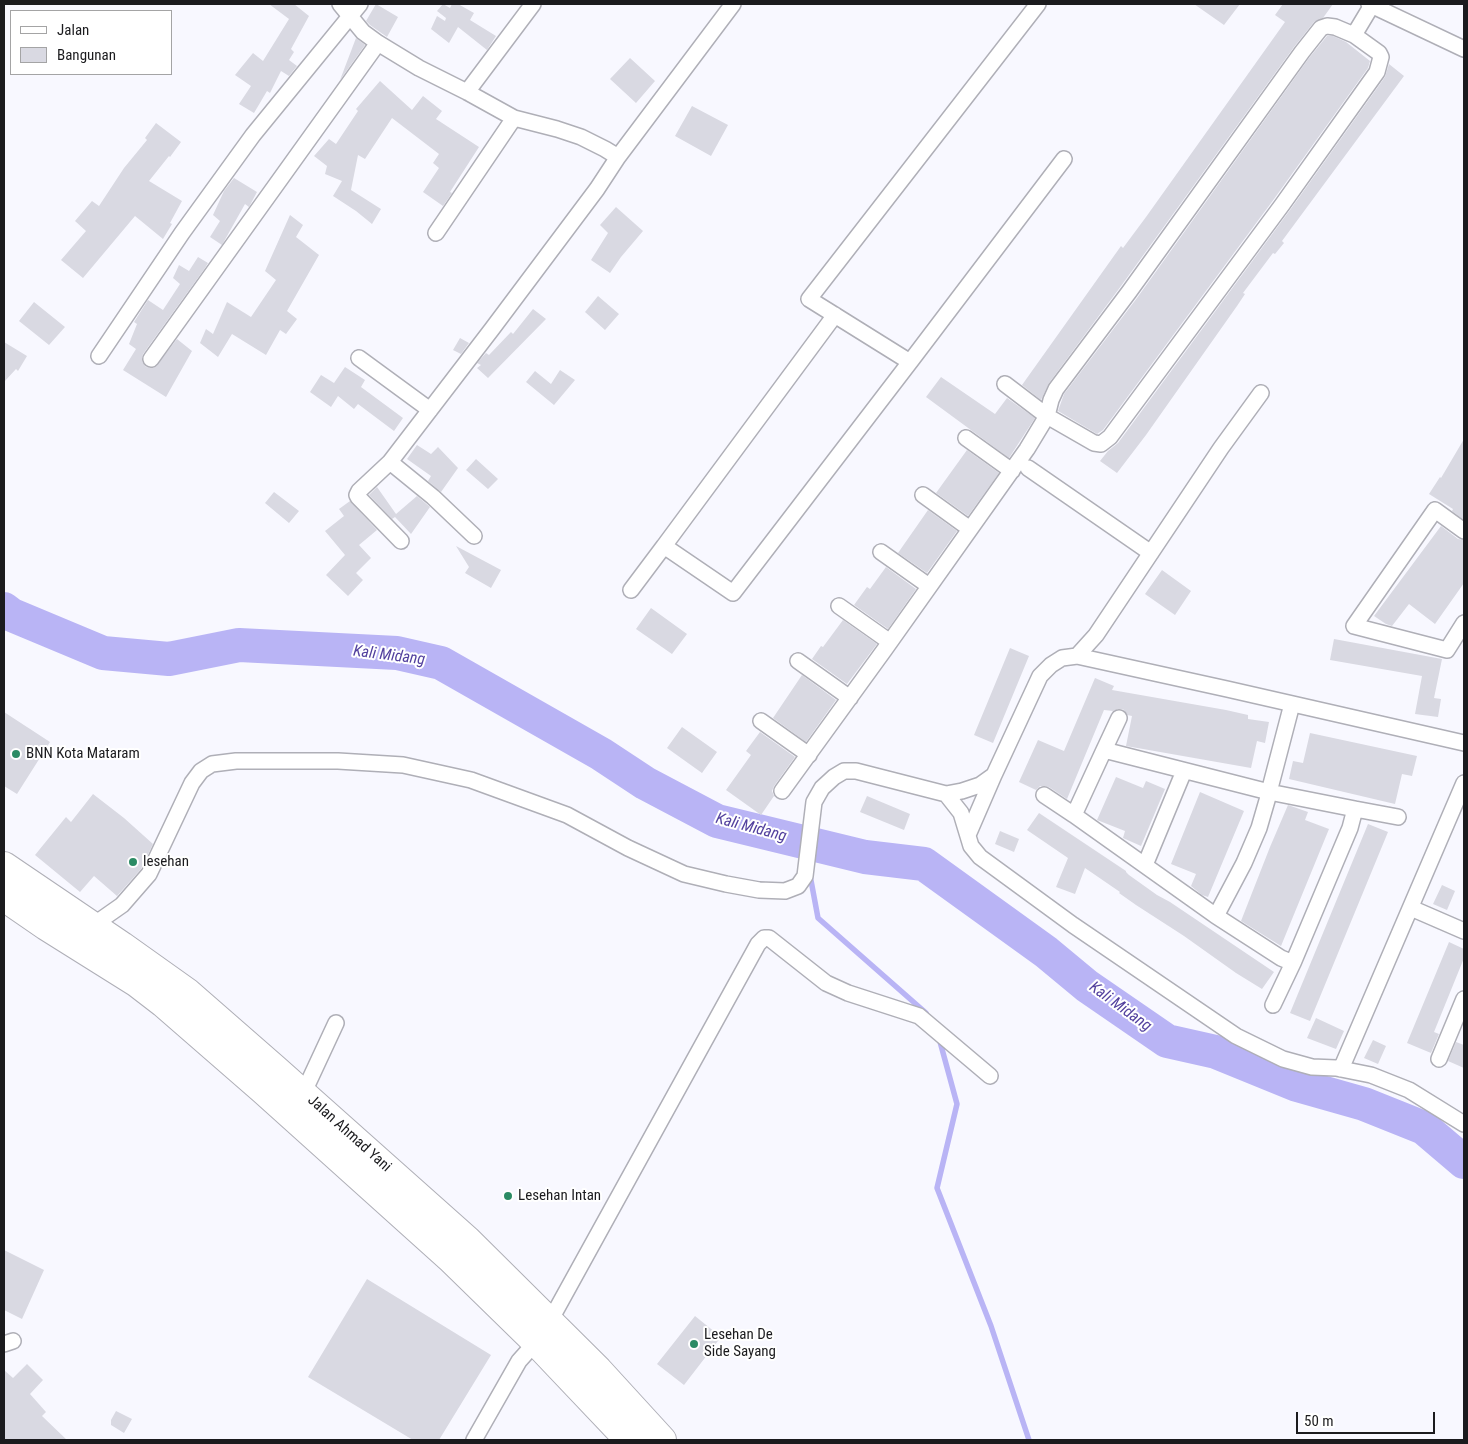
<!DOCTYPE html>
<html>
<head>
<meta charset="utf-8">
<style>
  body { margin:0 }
  #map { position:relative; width:1468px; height:1444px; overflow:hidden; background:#f8f8ff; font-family:"Roboto Condensed",sans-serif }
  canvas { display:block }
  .frame { position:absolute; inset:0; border:5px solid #1b1b1e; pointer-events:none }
  .legend { position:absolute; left:10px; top:10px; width:162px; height:65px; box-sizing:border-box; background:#fff; border:1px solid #a4a4a5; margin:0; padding:6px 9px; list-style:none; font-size:15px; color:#1b1b1e }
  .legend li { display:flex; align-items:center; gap:10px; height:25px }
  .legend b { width:25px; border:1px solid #a4a4a5 }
  .scale { position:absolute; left:1296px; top:1412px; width:139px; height:22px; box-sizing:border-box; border:2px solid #1b1b1e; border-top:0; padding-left:6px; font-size:15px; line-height:18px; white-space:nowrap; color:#1b1b1e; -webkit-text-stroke:4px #fff; paint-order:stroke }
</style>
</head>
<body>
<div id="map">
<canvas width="1468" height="1444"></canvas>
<div class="frame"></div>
<ul class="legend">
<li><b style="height:6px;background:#fff"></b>Jalan</li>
<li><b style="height:14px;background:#d9d9e2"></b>Bangunan</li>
</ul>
<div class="scale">50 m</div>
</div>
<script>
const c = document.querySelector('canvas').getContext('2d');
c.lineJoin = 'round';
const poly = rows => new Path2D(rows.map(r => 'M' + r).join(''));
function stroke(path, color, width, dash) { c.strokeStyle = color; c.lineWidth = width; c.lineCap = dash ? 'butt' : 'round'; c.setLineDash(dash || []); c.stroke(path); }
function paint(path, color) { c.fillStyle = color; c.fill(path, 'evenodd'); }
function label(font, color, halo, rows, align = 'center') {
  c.font = font + ' "Roboto Condensed",sans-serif'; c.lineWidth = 4; c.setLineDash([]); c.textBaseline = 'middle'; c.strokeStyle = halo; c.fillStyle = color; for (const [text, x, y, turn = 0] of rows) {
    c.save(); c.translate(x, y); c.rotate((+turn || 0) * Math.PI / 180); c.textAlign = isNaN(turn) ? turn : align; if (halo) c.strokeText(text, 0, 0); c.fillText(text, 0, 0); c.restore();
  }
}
stroke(poly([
  [810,875,818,918,926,1013],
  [939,1038,957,1104,937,1188,991,1326,1029,1440]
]), '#b9b4f5', 5.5);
stroke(poly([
  [4,609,12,615,103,653,169,659,239,645,397,653,441,663,601,754,645,783,717,821,865,857,924,864,1046,952,1087,986,1167,1041,1216,1052,1297,1085,1364,1104,1424,1128,1464,1162]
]), '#b9b4f5', 34);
paint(poly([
  [269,4,294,4,309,16,291,49,294,52,289,60,297,66,289,76,281,71,270,93,267,91,254,113,239,104,251,86,235,75,253,53,263,61,289,19],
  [376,4,398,17,387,37,370,25,366,21],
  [443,4,450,8,452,4,458,4,474,13,470,20,496,36,487,50,458,27,449,43,431,29,437,16,445,21,446,18,437,11],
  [1194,4,1240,4,1224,25],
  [1283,4,1333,4,1323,18,1314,22,1294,47,1121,286,1049,383,1041,400,1022,385,1121,246,1123,248,1146,217,1285,22,1275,15],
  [1327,36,1333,36,1346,42,1370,61,1368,68,1274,199,1103,430,1097,434,1058,411,1064,394,1137,298,1309,58],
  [356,38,365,45,340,80],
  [630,58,655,81,636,103,610,79],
  [1389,64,1404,76,1282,241,1284,243,1275,254,1273,253,1243,293,1245,294,1237,306,1146,435,1117,473,1100,461,1108,451,1118,443,1290,210,1385,77],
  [380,81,412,110,423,96,442,111,436,119,479,147,450,192,452,193,443,206,423,192,439,168,433,163,439,154,392,118,365,159,358,155,351,190,381,209,372,224,356,211,333,196,342,181,325,174,327,166,314,156,329,139,336,144,358,111,356,109],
  [692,106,728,125,711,156,675,136],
  [156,123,181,142,170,157,169,156,149,181,182,201,170,223,172,224,163,239,135,216,83,278,61,260,86,231,75,221,92,201,99,206,124,168,147,140,145,138],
  [234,178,257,192,249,207,245,204,222,245,210,237,220,221,213,215,224,191],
  [616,207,643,231,621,257,610,273,591,260,608,233,600,225],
  [290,215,303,225,296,237,319,255,287,311,297,319,286,334,280,330,266,355,232,334,218,357,200,343,206,329,213,334,227,302,251,317,276,280,265,271],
  [198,257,208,263,205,268,143,354,142,358,143,363,146,367,151,368,155,367,177,339,192,351,166,397,123,370,136,349,129,344,137,324,134,322,148,300,163,310,180,284,173,278,179,265,189,271],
  [598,296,619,314,605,330,585,312],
  [34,302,65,327,49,345,19,321],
  [533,309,546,319,488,378,477,368,481,365,477,363,486,353,489,355,511,332,513,334],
  [460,338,469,343,461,354,453,350],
  [4,342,27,356,18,371,16,369,4,382],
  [345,367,365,380,361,387,403,418,394,431,358,404,354,409,338,396,331,407,310,392,321,375,334,383],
  [560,370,575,380,554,405,526,382,535,371,551,384],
  [941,377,995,414,1007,398,1035,418,1009,458,926,397],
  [1464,439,1464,520,1452,511,1453,509,1429,494,1440,477,1441,478],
  [417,445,431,454,438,447,458,468,441,492,428,481,431,476,407,459],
  [967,450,999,473,968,516,936,493],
  [476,459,498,479,488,489,466,470],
  [377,487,396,514,417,496,430,507,411,534,395,517,392,519,369,495],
  [274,492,299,511,289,523,265,503],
  [350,501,377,530,359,545,371,558,356,573,363,580,348,596,326,575,345,555,325,531,344,516,339,509],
  [928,510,957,531,927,573,898,553],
  [1441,526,1458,539,1464,540,1464,583,1435,624,1409,604,1392,626,1386,624,1374,616],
  [456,546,501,570,491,588,465,573,469,567],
  [886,567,916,589,888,629,854,605,867,587,870,589],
  [1162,570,1191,591,1175,615,1145,594],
  [651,608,687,634,672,654,636,629],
  [843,620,877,644,847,684,812,659,821,646,823,647],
  [1334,639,1442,659,1434,698,1441,699,1438,717,1415,714,1422,676,1330,660],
  [1010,648,1029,656,993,743,974,735],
  [802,675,836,700,806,742,773,718],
  [1095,678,1114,686,1112,690,1226,710,1248,715,1248,719,1269,722,1265,743,1257,741,1251,768,1126,746,1132,716,1127,715,1123,709,1118,709,1113,711,1104,710,1067,799,1049,787,1040,786,1036,790,1019,782,1038,740,1064,751],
  [4,712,50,742,17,794,4,786],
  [682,727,717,752,702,773,667,748],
  [760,732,795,757,774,786,772,791,774,796,761,815,726,790,751,755,746,751],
  [1310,733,1417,756,1412,776,1402,774,1395,804,1289,779,1293,761,1303,763],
  [1116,777,1143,788,1146,781,1165,789,1141,846,1123,838,1125,831,1097,820],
  [1200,792,1244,811,1208,897,1202,895,1191,886,1196,874,1171,864],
  [93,794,124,818,153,844,141,869,117,896,94,876,80,892,35,855,66,817,71,822],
  [867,796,910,814,904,830,860,812],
  [1288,805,1308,812,1305,820,1329,829,1281,946,1241,921,1270,847],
  [1039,813,1126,871,1126,872,1129,875,1157,895,1170,902,1274,972,1262,989,1236,973,1184,936,1136,905,1119,893,1120,892,1085,868,1075,894,1056,887,1068,858,1027,830],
  [1368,824,1388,832,1310,1021,1290,1013],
  [1000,831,1019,839,1014,852,995,844],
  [1442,885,1455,891,1447,910,1433,904],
  [1449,942,1464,949,1464,958,1434,1032,1439,1034,1431,1053,1407,1043],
  [1316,1018,1344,1031,1336,1049,1307,1038],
  [1373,1040,1386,1046,1378,1064,1364,1058],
  [1456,1042,1464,1045,1464,1068,1448,1061],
  [4,1250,44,1270,22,1319,4,1310],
  [367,1279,491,1355,439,1440,413,1440,308,1377],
  [695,1316,721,1337,684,1385,657,1364],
  [27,1364,43,1380,30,1394,46,1412,42,1416,67,1440,4,1440,4,1370,13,1378],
  [116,1411,132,1419,124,1433,111,1425,111,1420]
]), '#d9d9e2');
const street = poly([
  [340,4,363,32,378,43,419,68,467,92,514,118,557,129,581,137,605,149,618,157],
  [1038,4,809,299,910,362,1064,159],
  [1369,4,1464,49],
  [467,92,533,4],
  [436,233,514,118],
  [835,315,664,546,733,593,910,362],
  [99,356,182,233,253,135,360,4],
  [359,358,430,410],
  [151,359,378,43],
  [1005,384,1047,416,1094,443,1101,444,1110,437,1282,205,1377,72,1381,57,1379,53,1354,35],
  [966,438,1012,471],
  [390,462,433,497,474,536],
  [1028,468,1151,553],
  [923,495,970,529],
  [1464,531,1435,510,1354,626,1447,650,1464,623],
  [401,541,358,497,357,495,359,491,390,462,492,329,597,189,618,157,733,4],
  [881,552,929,586],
  [631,590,664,546],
  [839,606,890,642],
  [1077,656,1096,635,1221,448,1261,393],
  [798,661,850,698],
  [761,721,809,755],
  [1104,750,1119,718],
  [782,791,885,649,1027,449,1047,416,1051,400,1056,389,1129,292,1302,52,1321,28,1327,26,1335,27,1354,35,1372,5],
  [946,794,961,813,971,846,980,857,1073,925,1236,1036,1283,1059,1312,1067,1336,1068,1371,1075,1409,1090,1464,1124],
  [1044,795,1074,815],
  [1355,809,1398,817],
  [968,835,994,775,1040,676,1051,665,1062,658,1077,656,1227,689,1464,743],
  [1145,865,1184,771],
  [1411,908,1464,931],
  [1216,916,1074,815,1104,750,1269,792,1355,809,1350,828,1293,963,1281,958,1216,916,1244,863,1259,828,1268,797,1269,792,1292,704],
  [92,926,122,905,149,874,192,783,201,771,212,764,236,761,338,761,403,765,471,780,567,815,628,848,684,874,726,884,759,890,785,891,798,886,805,876,814,802,822,788,834,777,844,771,856,771,946,794,962,791,980,785,994,775],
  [1273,1005,1293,963],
  [1439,1059,1464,999],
  [1341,1069,1464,783],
  [303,1094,336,1023],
  [550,1321,758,944,764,938,769,938,826,983,848,993,919,1016,990,1076],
  [4,1344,13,1341],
  [474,1440,519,1361,536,1342]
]);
const highway = poly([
  [4,866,122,946,188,993,275,1069,467,1240,598,1370,662,1440],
  [4,897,46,926,137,983,163,1003,263,1090,450,1258,536,1342,629,1440]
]);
stroke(street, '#afafb7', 18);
stroke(highway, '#afafb7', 30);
stroke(street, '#fff', 15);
stroke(highway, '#fff', 28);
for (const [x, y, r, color] of [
  [16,754,5,"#2b8b64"],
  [133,862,5,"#2b8b64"],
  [508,1196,5,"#2b8b64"],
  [694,1344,5,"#2b8b64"]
]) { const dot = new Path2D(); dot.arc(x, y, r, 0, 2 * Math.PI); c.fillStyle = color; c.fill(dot); stroke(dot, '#fff', 2); }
label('15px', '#1b1b1e', '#fff', [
  ["BNN Kota Mataram",26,754],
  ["lesehan",143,862],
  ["Lesehan Intan",518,1196],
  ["Lesehan De",704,1335],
  ["Side Sayang",704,1352]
], 'left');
label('15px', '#1b1b1e', '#fff', [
  ["Jalan Ahmad Yani",349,1134,42]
]);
label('italic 16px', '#53419e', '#fff', [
  ["Kali Midang",389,656,7],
  ["Kali Midang",751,828,15],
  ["Kali Midang",1120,1007,36]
]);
</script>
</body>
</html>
